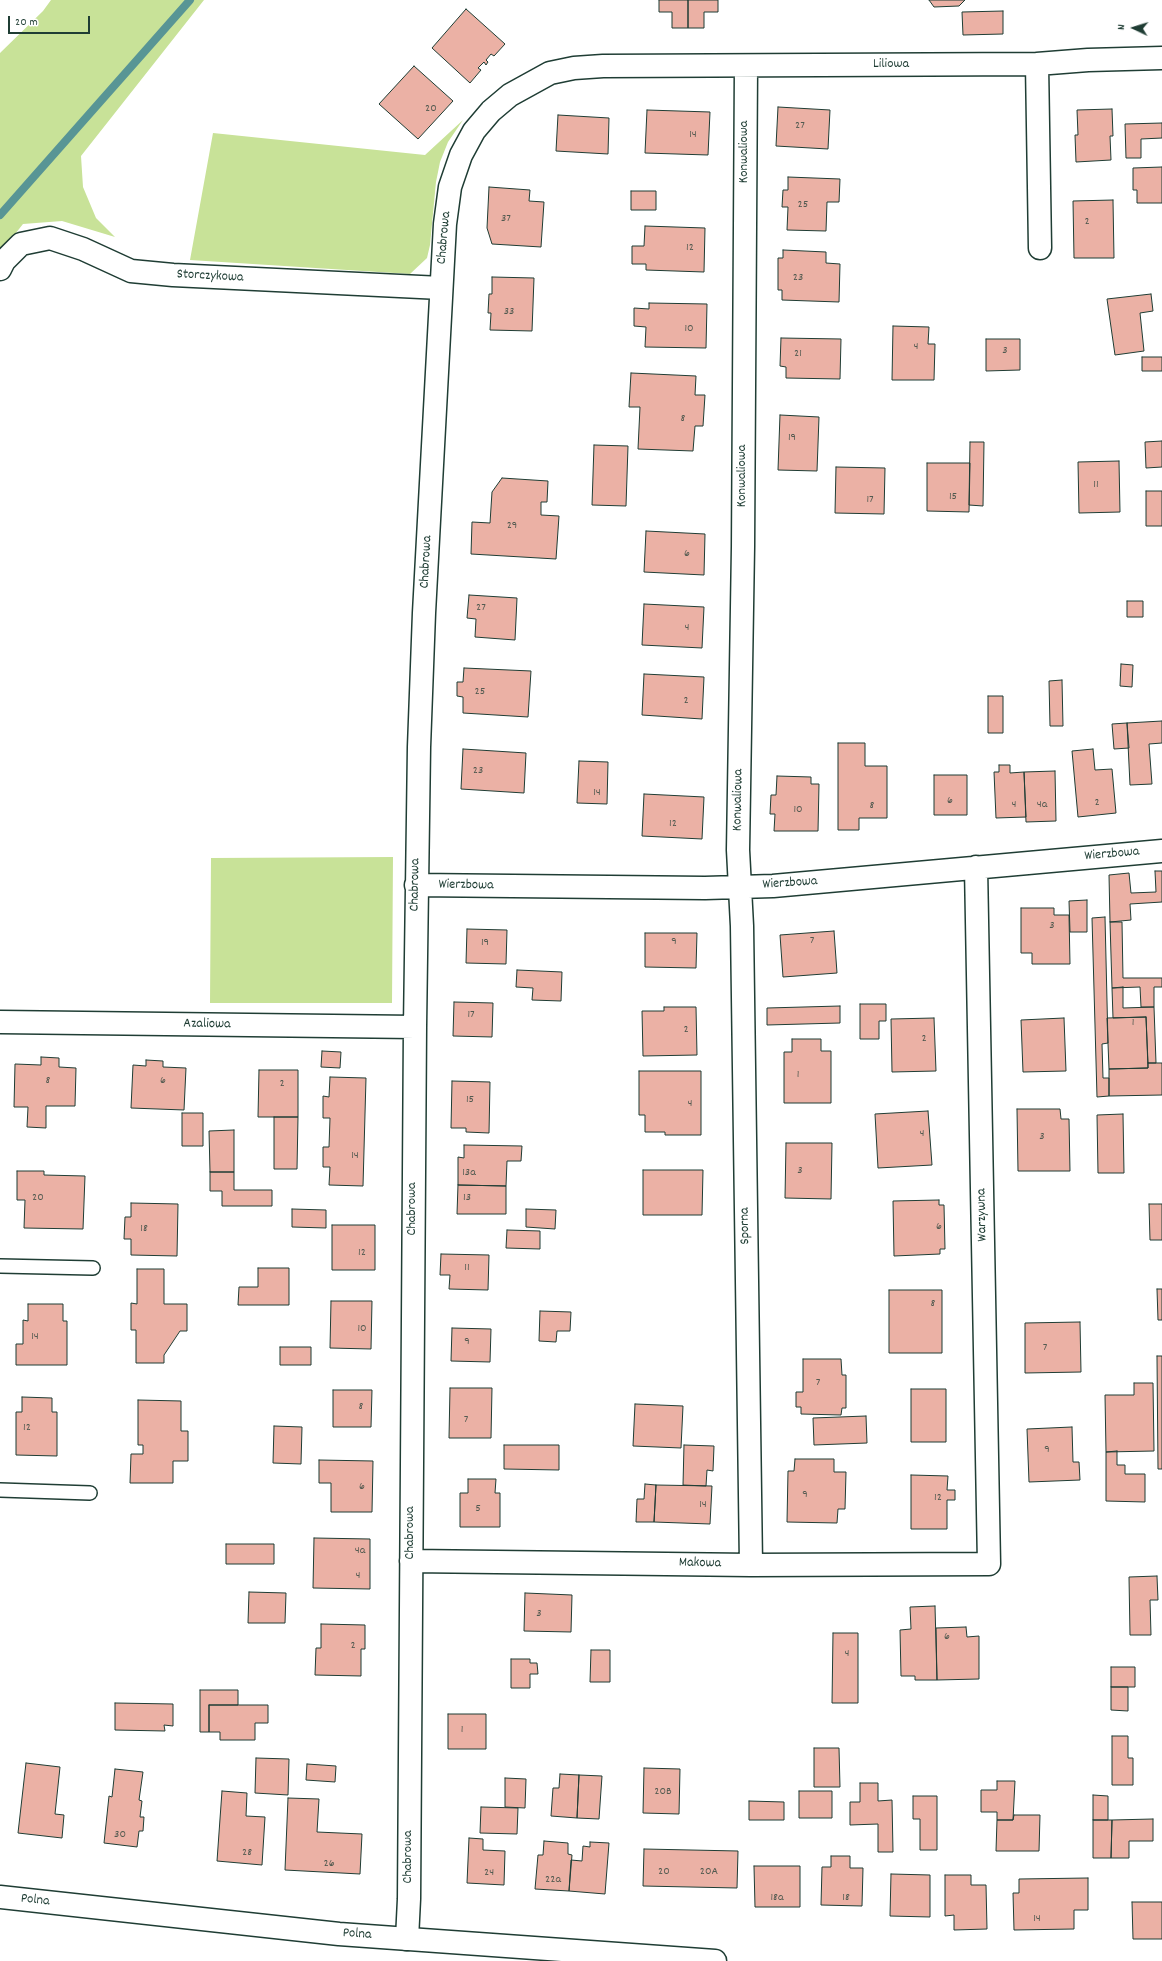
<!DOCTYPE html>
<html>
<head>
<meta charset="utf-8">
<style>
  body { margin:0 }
  #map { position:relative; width:1162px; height:1961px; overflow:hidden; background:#fff; font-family:Dekko,sans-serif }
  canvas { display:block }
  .north { position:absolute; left:1114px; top:8px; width:40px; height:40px; -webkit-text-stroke:3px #fff; paint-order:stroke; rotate:274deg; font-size:11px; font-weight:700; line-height:16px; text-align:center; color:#1f3d34 }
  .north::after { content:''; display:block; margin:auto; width:14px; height:18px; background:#1f3d34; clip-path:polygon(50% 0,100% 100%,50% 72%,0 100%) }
  .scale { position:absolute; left:8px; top:16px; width:82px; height:18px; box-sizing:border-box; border:2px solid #1f3d34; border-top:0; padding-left:5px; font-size:12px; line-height:14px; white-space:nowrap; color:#1f3d34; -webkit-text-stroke:3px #fff; paint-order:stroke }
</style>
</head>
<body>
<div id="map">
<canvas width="1162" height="1961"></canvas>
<div class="north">N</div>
<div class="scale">20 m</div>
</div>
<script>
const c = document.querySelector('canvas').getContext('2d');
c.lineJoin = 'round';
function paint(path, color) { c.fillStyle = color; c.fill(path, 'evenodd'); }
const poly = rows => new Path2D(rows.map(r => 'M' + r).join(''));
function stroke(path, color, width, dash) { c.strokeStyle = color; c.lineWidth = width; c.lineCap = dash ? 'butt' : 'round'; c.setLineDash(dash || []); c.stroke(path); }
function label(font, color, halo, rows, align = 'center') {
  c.font = font + ' Dekko,sans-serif'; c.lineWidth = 3; c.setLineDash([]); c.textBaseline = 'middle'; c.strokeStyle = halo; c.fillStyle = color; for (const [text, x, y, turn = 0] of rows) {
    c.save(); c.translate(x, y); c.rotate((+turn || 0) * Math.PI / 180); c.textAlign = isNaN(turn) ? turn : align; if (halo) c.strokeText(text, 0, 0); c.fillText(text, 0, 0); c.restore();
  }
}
paint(poly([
  [51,0,204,0,81,156,83,187,96,218,115,237,62,221,23,224,0,253,0,53,43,11],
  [463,120,448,142,440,162,436,182,430,245,427,258,410,274,190,260,213,133,425,155],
  [393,857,392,1003,210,1003,211,858]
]), '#c8e298');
stroke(poly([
  [0,215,190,0]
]), '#589595', 8);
const building = poly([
  [659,0,688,0,688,28,672,28,672,12,659,12,659,0],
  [688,0,718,0,718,12,704,12,704,28,688,28,688,0],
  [929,0,965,0,959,6,934,7,929,0],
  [466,9,505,44,494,56,491,54,486,60,488,62,486,65,484,62,478,68,481,70,470,83,432,48,466,9],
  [1003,11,1003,34,963,35,962,12,1003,11],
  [414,66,453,101,418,139,379,104,414,66],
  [778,107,830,110,828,149,776,146,778,107],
  [1112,109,1113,136,1110,136,1111,160,1076,162,1075,135,1078,135,1077,110,1112,109],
  [647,110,710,112,708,155,645,153,647,110],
  [558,115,609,118,608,154,556,151,558,115],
  [1162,123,1162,138,1141,139,1141,158,1126,158,1125,124,1162,123],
  [1162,167,1162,203,1137,203,1137,190,1133,190,1133,168,1162,167],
  [788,177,840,179,839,202,827,202,826,231,787,230,788,207,782,207,783,190,788,190,788,177],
  [489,187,530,190,529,201,544,202,541,247,492,244,487,228,489,187],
  [631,191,656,191,656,210,631,210,631,191],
  [1113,200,1114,258,1074,258,1073,201,1113,200],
  [645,226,705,228,704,272,646,270,646,264,632,264,632,246,644,246,645,226],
  [783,250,826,252,826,263,840,264,839,302,782,300,782,290,778,290,778,258,783,258,783,250],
  [492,277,534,278,532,331,490,330,491,313,488,313,489,294,492,294,492,277],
  [1151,294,1153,311,1140,313,1144,351,1115,355,1107,299,1151,294],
  [649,303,707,304,706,348,645,347,646,327,634,326,634,308,649,309,649,303],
  [893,326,929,327,928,344,935,344,934,380,892,380,893,326],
  [781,338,841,339,840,379,786,378,786,367,780,366,781,338],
  [986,339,1020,339,1020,370,986,371,986,339],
  [1142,357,1162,357,1162,371,1142,371,1142,357],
  [631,373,696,376,695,395,705,395,703,426,695,426,693,451,638,449,640,407,629,407,631,373],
  [780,415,819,417,817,471,778,470,780,415],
  [1162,441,1162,467,1146,468,1145,442,1162,441],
  [970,442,984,442,983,506,969,505,970,442],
  [594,445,628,446,626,506,592,505,594,445],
  [1119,461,1120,512,1079,513,1078,462,1119,461],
  [927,463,970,463,969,512,927,511,927,463],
  [836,467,885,468,884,514,835,513,836,467],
  [502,478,548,481,547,502,541,502,541,515,559,516,556,559,471,554,472,522,490,523,492,492,502,478],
  [1146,491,1162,491,1162,526,1146,526,1146,491],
  [646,531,705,534,704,575,644,572,646,531],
  [469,595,517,598,515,640,475,637,476,619,467,618,469,595],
  [1127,601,1143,601,1143,617,1127,617,1127,601],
  [644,604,704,607,702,648,642,645,644,604],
  [1121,664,1133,665,1132,687,1120,686,1121,664],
  [464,668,531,671,528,717,463,713,463,697,457,696,457,682,463,682,464,668],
  [644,674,704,677,702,719,642,715,644,674],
  [1062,680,1063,726,1050,726,1049,681,1062,680],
  [988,696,1003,696,1003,733,988,733,988,696],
  [1162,721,1162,743,1149,744,1152,784,1130,785,1127,723,1162,721],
  [1127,723,1129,748,1114,749,1112,724,1127,723],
  [838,743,865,743,865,766,887,766,887,818,859,818,859,830,838,830,838,743],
  [463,749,526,753,524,793,461,789,463,749],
  [1093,749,1095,770,1112,769,1116,813,1078,817,1072,751,1093,749],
  [579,761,608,762,607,804,577,803,579,761],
  [999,765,1010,765,1010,773,1024,772,1026,817,996,818,994,772,999,772,999,765],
  [1055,771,1056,821,1026,822,1024,772,1055,771],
  [934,775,967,775,967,815,934,815,934,775],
  [777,776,811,777,811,784,819,784,818,831,774,831,775,814,770,814,771,795,776,795,777,776],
  [644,794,704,797,702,839,642,836,644,794],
  [1155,871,1162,871,1162,902,1130,904,1131,920,1110,922,1109,875,1129,873,1131,893,1156,892,1155,871],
  [1087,900,1087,932,1070,932,1069,901,1087,900],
  [1021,908,1054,908,1054,915,1069,915,1070,964,1032,964,1032,953,1021,953,1021,908],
  [1105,917,1108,1043,1102,1044,1103,1078,1109,1078,1109,1096,1097,1097,1092,918,1105,917],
  [1110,922,1122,922,1123,978,1162,978,1162,987,1154,987,1154,1007,1141,1007,1140,987,1112,988,1110,922],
  [467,929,507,930,506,964,466,963,467,929],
  [834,931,837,973,783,977,780,935,834,931],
  [645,933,697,933,696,968,645,967,645,933],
  [517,970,562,972,561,1001,532,1000,533,988,516,987,517,970],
  [1123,987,1123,1008,1154,1007,1156,1063,1148,1063,1146,1017,1113,1018,1112,988,1123,987],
  [454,1002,493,1003,492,1037,453,1036,454,1002],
  [860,1004,886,1004,886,1021,879,1021,879,1039,860,1039,860,1004],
  [840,1006,840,1023,767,1025,767,1008,840,1006],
  [664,1007,696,1007,697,1055,643,1056,642,1011,664,1011,664,1007],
  [1146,1017,1148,1068,1109,1069,1107,1018,1146,1017],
  [934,1018,936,1071,892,1072,891,1019,934,1018],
  [1064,1018,1066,1071,1023,1072,1021,1020,1064,1018],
  [792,1039,821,1039,821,1051,831,1051,831,1103,784,1103,784,1052,792,1052,792,1039],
  [322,1051,341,1052,340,1068,321,1067,322,1051],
  [41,1057,59,1058,59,1067,76,1068,75,1106,46,1106,46,1128,27,1127,28,1107,14,1107,15,1064,41,1065,41,1057],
  [146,1060,163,1061,163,1067,186,1068,184,1110,131,1108,133,1065,146,1066,146,1060],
  [1148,1063,1162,1063,1162,1095,1109,1096,1109,1069,1148,1068,1148,1063],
  [259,1070,298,1070,298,1117,258,1117,259,1070],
  [639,1071,701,1071,701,1135,665,1135,665,1132,645,1132,645,1115,639,1115,639,1071],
  [330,1077,366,1078,363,1186,329,1185,330,1167,323,1167,323,1147,329,1147,330,1118,323,1118,323,1096,329,1097,330,1077],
  [452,1081,490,1082,489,1133,466,1132,466,1128,451,1128,452,1081],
  [1017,1109,1060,1109,1061,1119,1069,1119,1070,1171,1018,1171,1017,1109],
  [928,1111,932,1165,878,1168,875,1114,928,1111],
  [182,1113,203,1113,203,1146,182,1146,182,1113],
  [1123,1114,1124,1173,1098,1173,1097,1115,1123,1114],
  [274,1117,298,1117,297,1169,274,1169,274,1117],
  [234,1130,234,1172,210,1172,209,1131,234,1130],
  [786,1143,832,1143,831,1199,785,1198,786,1143],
  [464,1145,522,1146,521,1161,507,1161,506,1186,458,1185,458,1157,464,1158,464,1145],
  [643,1170,703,1170,702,1215,643,1215,643,1170],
  [17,1171,44,1171,44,1175,85,1176,83,1229,24,1228,25,1200,17,1200,17,1171],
  [210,1172,234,1172,234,1190,272,1190,272,1206,222,1206,222,1191,210,1191,210,1172],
  [458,1185,506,1186,506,1214,457,1214,458,1185],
  [939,1200,939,1205,944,1205,945,1249,940,1249,940,1254,894,1256,893,1201,939,1200],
  [131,1203,178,1204,177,1256,131,1255,131,1239,124,1239,125,1217,131,1217,131,1203],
  [1149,1204,1162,1204,1162,1240,1150,1240,1149,1204],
  [292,1209,326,1210,326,1228,292,1227,292,1209],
  [526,1209,556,1210,555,1229,526,1227,526,1209],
  [332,1225,375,1225,375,1270,332,1270,332,1225],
  [507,1230,540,1231,540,1249,506,1248,507,1230],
  [441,1254,489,1255,488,1290,449,1289,450,1275,440,1275,441,1254],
  [258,1268,289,1268,289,1305,238,1305,239,1287,258,1287,258,1268],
  [137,1269,164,1269,164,1304,187,1304,187,1331,180,1331,164,1355,164,1363,136,1363,136,1330,131,1330,131,1303,137,1304,137,1269],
  [1157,1289,1162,1289,1162,1320,1158,1320,1157,1289],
  [889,1290,942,1290,942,1353,889,1353,889,1290],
  [331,1301,372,1301,371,1349,330,1348,331,1301],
  [28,1304,63,1304,63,1321,67,1321,67,1365,16,1365,16,1344,23,1344,23,1320,28,1321,28,1304],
  [540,1311,571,1312,570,1331,557,1331,556,1342,539,1341,540,1311],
  [1080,1322,1081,1372,1025,1373,1025,1323,1080,1322],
  [452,1328,491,1329,490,1362,451,1361,452,1328],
  [280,1347,311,1347,311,1365,280,1365,280,1347],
  [1157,1356,1162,1356,1162,1469,1158,1469,1157,1356],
  [803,1359,841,1359,842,1375,846,1375,846,1408,842,1408,841,1415,801,1414,801,1407,796,1407,796,1392,803,1392,803,1359],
  [1134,1383,1153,1383,1154,1451,1106,1452,1105,1395,1134,1395,1134,1383],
  [450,1388,492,1388,491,1438,449,1438,450,1388],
  [911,1389,946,1389,946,1442,911,1442,911,1389],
  [333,1390,372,1390,371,1427,333,1427,333,1390],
  [22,1397,52,1398,52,1412,57,1412,57,1456,16,1455,16,1412,22,1412,22,1397],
  [138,1400,181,1401,181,1431,188,1431,188,1461,173,1461,173,1483,130,1483,131,1454,143,1454,143,1445,138,1445,138,1400],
  [635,1404,683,1406,681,1448,633,1446,635,1404],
  [866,1416,867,1443,814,1445,813,1418,866,1416],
  [274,1426,302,1427,301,1464,273,1463,274,1426],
  [1072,1427,1073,1462,1079,1462,1080,1480,1029,1482,1027,1429,1072,1427],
  [504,1445,559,1445,559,1470,504,1469,504,1445],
  [684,1445,714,1446,713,1471,707,1470,706,1486,683,1485,684,1445],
  [1117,1451,1117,1465,1125,1465,1125,1474,1145,1474,1145,1502,1106,1501,1106,1452,1117,1451],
  [795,1459,834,1459,834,1472,846,1472,845,1509,838,1509,837,1523,787,1522,788,1471,794,1471,795,1459],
  [319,1460,373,1461,372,1512,331,1512,331,1483,319,1483,319,1460],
  [911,1475,948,1476,947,1490,955,1490,955,1500,947,1500,947,1529,911,1529,911,1475],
  [468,1479,496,1479,495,1493,500,1493,500,1527,460,1527,460,1493,468,1493,468,1479],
  [645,1484,656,1485,654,1522,636,1522,637,1499,644,1499,645,1484],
  [656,1485,712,1486,710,1524,654,1522,656,1485],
  [314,1538,370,1539,370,1589,313,1588,314,1538],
  [226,1544,274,1544,274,1564,226,1564,226,1544],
  [1157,1576,1158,1600,1150,1600,1151,1635,1130,1635,1129,1577,1157,1576],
  [249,1592,286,1593,285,1623,248,1623,249,1592],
  [525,1593,572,1595,571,1632,524,1631,525,1593],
  [935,1606,937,1680,915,1680,915,1676,901,1676,900,1630,911,1629,910,1607,935,1606],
  [321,1624,365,1625,365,1649,361,1649,361,1676,315,1675,316,1648,321,1648,321,1624],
  [966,1627,967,1637,979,1636,979,1679,937,1680,936,1628,966,1627],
  [833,1633,858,1633,858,1703,832,1703,833,1633],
  [591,1650,610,1650,610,1682,590,1682,591,1650],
  [511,1659,530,1659,530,1663,537,1663,538,1674,530,1674,530,1688,511,1688,511,1659],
  [1111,1667,1135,1667,1135,1687,1111,1687,1111,1667],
  [1111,1687,1128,1687,1128,1711,1111,1710,1111,1687],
  [200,1690,238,1690,238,1705,209,1705,209,1732,200,1732,200,1690],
  [115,1703,173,1704,173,1726,164,1725,165,1731,115,1730,115,1703],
  [209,1705,268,1705,268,1723,255,1723,255,1740,220,1740,220,1732,209,1732,209,1705],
  [448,1714,486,1714,486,1749,448,1749,448,1714],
  [1112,1736,1128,1736,1128,1758,1133,1758,1133,1785,1112,1785,1112,1736],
  [814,1748,839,1748,840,1787,814,1787,814,1748],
  [256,1758,289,1759,288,1795,255,1793,256,1758],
  [26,1763,60,1767,55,1814,64,1815,62,1838,18,1833,26,1763],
  [307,1764,336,1766,335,1782,306,1780,307,1764],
  [644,1768,680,1769,679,1814,643,1813,644,1768],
  [115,1769,143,1772,139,1800,142,1801,140,1817,144,1817,143,1831,139,1831,137,1847,104,1843,109,1796,112,1797,115,1769],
  [560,1774,579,1775,577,1818,551,1816,553,1788,559,1788,560,1774],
  [579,1775,602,1776,599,1819,577,1818,579,1775],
  [505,1778,526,1779,525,1808,505,1807,505,1778],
  [997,1781,1015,1781,1013,1820,997,1820,997,1812,981,1812,981,1790,997,1790,997,1781],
  [860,1783,878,1783,878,1801,892,1800,893,1852,878,1852,878,1824,850,1825,850,1802,860,1802,860,1783],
  [222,1791,247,1793,246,1816,265,1817,262,1865,217,1861,222,1791],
  [799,1791,832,1791,832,1818,799,1818,799,1791],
  [1093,1795,1108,1796,1108,1820,1093,1820,1093,1795],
  [913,1796,937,1796,937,1850,920,1850,920,1819,913,1819,913,1796],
  [288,1798,319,1799,317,1832,362,1834,360,1874,285,1870,288,1798],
  [749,1801,784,1802,784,1820,749,1820,749,1801],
  [481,1807,518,1808,517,1834,480,1833,481,1807],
  [1014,1815,1040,1815,1039,1851,996,1851,997,1820,1013,1820,1014,1815],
  [1153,1819,1153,1841,1129,1841,1129,1858,1111,1858,1112,1820,1153,1819],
  [1093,1820,1112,1820,1111,1858,1093,1858,1093,1820],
  [469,1838,483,1839,483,1850,505,1851,504,1885,467,1883,469,1838],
  [544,1841,568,1843,568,1854,572,1855,569,1891,535,1889,538,1855,543,1855,544,1841],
  [590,1842,609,1843,605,1894,569,1891,571,1860,582,1861,583,1846,590,1847,590,1842],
  [644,1849,738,1851,737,1888,643,1886,644,1849],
  [831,1856,850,1856,850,1868,863,1868,862,1906,821,1905,822,1867,831,1867,831,1856],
  [754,1866,800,1866,800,1907,755,1907,754,1866],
  [891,1874,930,1875,930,1917,890,1916,891,1874],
  [945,1875,971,1875,971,1885,986,1885,987,1929,954,1930,954,1915,945,1916,945,1875],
  [1088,1878,1088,1910,1074,1910,1074,1929,1014,1930,1013,1893,1019,1893,1019,1879,1088,1878],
  [1132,1902,1162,1902,1162,1939,1133,1939,1132,1902]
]);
paint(building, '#ebb1a5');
stroke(building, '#1f3d34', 1);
const lane = poly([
  [0,1266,93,1268],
  [0,1490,90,1493]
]);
const street = poly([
  [746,66,743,547,738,850,742,926,751,1565],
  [1040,248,1037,64,1088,60,1162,58],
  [0,269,4,261,21,244,50,238,83,249,131,271,173,275,441,288],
  [416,885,705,888,773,886,1162,851],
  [0,1022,415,1027],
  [411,1561,751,1565,989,1564,976,867],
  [407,1939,409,1899,415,1027,419,747,424,613,445,224,450,187,461,155,474,131,491,111,510,95,550,73,574,68,603,66,1037,64]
]);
const secondary = poly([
  [0,1897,339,1934,715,1961]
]);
stroke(lane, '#1f3d34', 16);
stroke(street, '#1f3d34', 25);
stroke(secondary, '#1f3d34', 25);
stroke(lane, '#fff', 13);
stroke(street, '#fff', 22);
stroke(secondary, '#fff', 22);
label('12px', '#525a50', null, [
  ["20",431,109],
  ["27",800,126],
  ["14",693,135],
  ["25",803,205],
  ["37",506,219],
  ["2",1087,222],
  ["12",690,248],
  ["23",798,278],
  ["33",509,312],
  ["10",689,329],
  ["4",916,347],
  ["3",1005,351],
  ["21",798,354],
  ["8",683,419],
  ["19",792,438],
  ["11",1096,485],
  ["15",953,497],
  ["17",870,500],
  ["29",512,526],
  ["6",687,554],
  ["27",481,608],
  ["4",687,628],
  ["25",480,692],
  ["2",686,701],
  ["23",478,771],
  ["14",597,793],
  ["6",950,801],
  ["2",1097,803],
  ["4",1014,805],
  ["4a",1042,805],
  ["8",872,806],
  ["10",798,810],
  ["12",673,824],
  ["3",1052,926],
  ["7",812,941],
  ["9",674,942],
  ["19",485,943],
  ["17",471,1015],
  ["1",1133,1023],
  ["2",686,1030],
  ["2",924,1039],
  ["1",798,1075],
  ["8",48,1081],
  ["6",163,1081],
  ["2",282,1084],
  ["15",470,1100],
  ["4",690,1104],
  ["4",922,1134],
  ["3",1042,1137],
  ["14",355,1156],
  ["3",800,1171],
  ["13a",469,1173],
  ["20",38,1198],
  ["13",467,1198],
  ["6",939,1227],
  ["18",144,1229],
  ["12",362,1253],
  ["11",467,1268],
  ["8",933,1304],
  ["10",362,1329],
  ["14",35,1337],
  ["9",467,1342],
  ["7",1045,1348],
  ["7",818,1383],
  ["8",361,1407],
  ["7",466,1420],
  ["12",27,1428],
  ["9",1047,1450],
  ["6",362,1487],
  ["9",805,1495],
  ["12",938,1498],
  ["14",703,1505],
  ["5",478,1509],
  ["4a",360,1551],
  ["4",358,1576],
  ["3",539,1614],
  ["6",947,1637],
  ["2",353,1646],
  ["4",847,1654],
  ["1",462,1730],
  ["20B",663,1792],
  ["30",120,1835],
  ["28",247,1853],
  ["26",329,1864],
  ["20",664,1872],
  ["20A",709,1872],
  ["24",489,1873],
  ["22a",553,1880],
  ["18a",777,1898],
  ["18",846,1898],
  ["14",1037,1919]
]);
label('14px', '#1f3d34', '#fff', [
  ["Liliowa",891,65],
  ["Konwaliowa",745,152,-90],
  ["Chabrowa",445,238,-85],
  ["Storczykowa",210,277,3],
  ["Konwaliowa",743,476,-90],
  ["Chabrowa",427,562,-87],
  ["Konwaliowa",739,800,-89],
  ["Wierzbowa",1112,855,-5],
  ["Wierzbowa",790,884,-4],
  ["Chabrowa",416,885,-89],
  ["Wierzbowa",466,886,1],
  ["Azaliowa",207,1025,1],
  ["Chabrowa",413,1209,-90],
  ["Warzywna",983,1215,-91],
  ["Sporna",746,1226,-91],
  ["Chabrowa",411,1533,-90],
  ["Makowa",700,1564,1],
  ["Chabrowa",409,1857,-90],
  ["Polna",35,1901,6],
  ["Polna",357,1935,4]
]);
</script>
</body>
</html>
